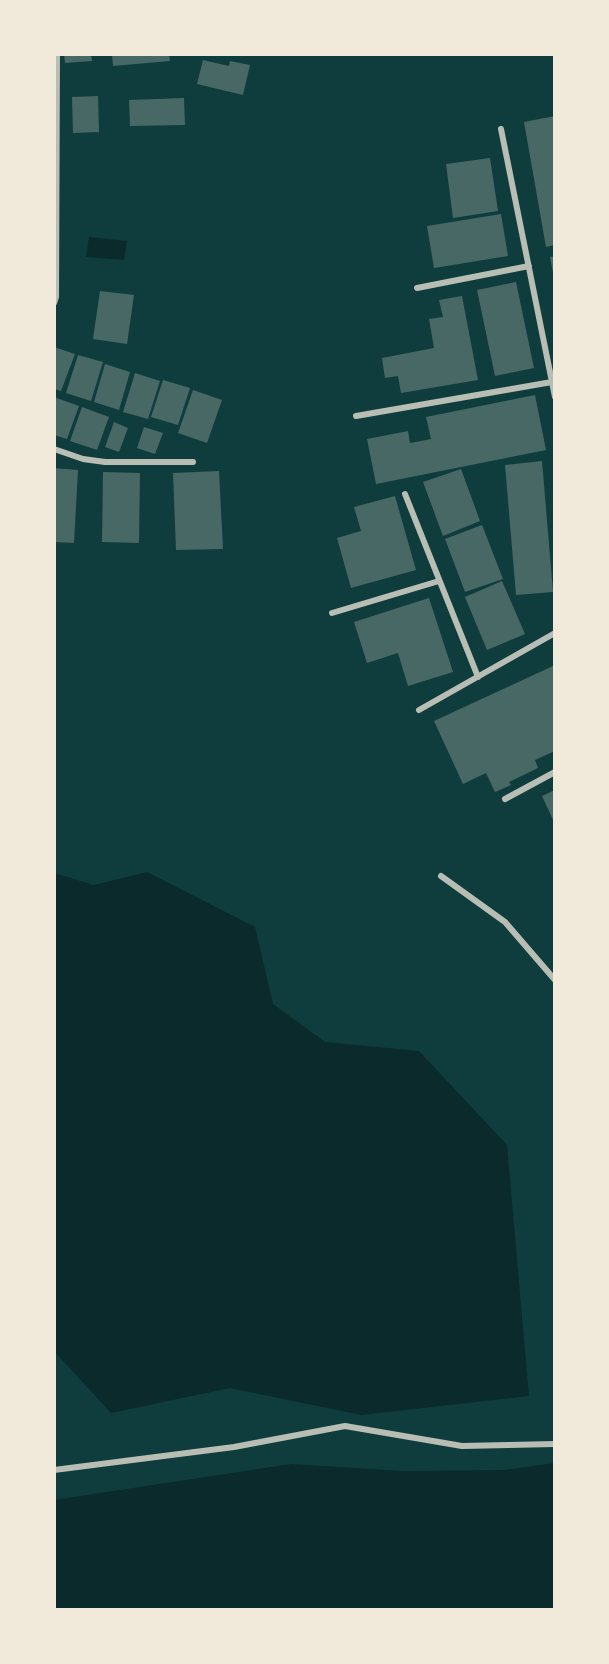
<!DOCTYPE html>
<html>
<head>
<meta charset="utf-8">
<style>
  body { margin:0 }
  #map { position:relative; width:609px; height:1664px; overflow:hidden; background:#0f3d3e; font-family:"Nunito Sans",sans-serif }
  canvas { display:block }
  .frame { position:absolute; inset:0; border:56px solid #f1e9da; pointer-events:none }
</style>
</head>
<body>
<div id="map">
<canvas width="609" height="1664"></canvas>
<div class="frame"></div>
</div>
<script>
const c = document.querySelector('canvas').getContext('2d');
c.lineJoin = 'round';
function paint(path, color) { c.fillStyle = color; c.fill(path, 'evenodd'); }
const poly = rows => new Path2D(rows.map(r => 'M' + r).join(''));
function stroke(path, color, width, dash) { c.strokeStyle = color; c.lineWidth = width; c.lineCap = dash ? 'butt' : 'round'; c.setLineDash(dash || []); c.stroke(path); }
paint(poly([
  [89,237,127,241,124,260,86,257],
  [147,872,255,927,273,1004,325,1042,419,1051,507,1145,529,1396,361,1415,230,1388,111,1413,54,1351,54,873,94,885],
  [555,1463,555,1610,54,1610,54,1500,291,1464,403,1471,504,1470]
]), '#0a2a2b');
paint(poly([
  [64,54,91,54,92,61,65,63],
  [112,54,169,54,170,61,113,66],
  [203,60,229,66,230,61,250,65,243,95,197,84],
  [98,96,99,132,73,133,72,97],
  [184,98,185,125,130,126,129,100],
  [555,116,555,245,546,247,524,122],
  [490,158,498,211,453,218,446,164],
  [501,214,508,256,434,268,427,226],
  [555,256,555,278,554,278,550,257],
  [516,282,534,368,495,376,477,290],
  [100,291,134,295,127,344,93,339],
  [462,296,478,380,401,393,398,376,385,378,382,358,434,348,429,319,443,317,439,300],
  [54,347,75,354,61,391,54,389],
  [78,355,103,362,91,401,66,393],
  [105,364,130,372,119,410,94,402],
  [135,373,160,381,148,419,123,412],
  [163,380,190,388,178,425,151,417],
  [193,390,222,400,207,443,178,433],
  [535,395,546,450,376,484,367,439,408,431,410,443,431,439,426,417],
  [54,397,79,406,67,439,54,435],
  [82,407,109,417,97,450,70,441],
  [114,422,128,428,119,452,105,447],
  [144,427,163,433,155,454,137,448],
  [542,461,553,592,516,595,505,465],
  [54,468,78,470,74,543,54,542],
  [461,469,480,521,443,536,423,482],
  [219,471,223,549,176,550,173,473],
  [103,472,140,473,139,543,102,542],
  [395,496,416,570,351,588,337,538,361,531,354,507],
  [482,525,503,579,465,592,445,539],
  [502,581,525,634,487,650,465,597],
  [429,598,453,672,408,686,398,653,367,663,354,622],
  [553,666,555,670,555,751,535,760,538,768,509,782,511,785,495,792,486,773,463,784,434,721],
  [555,790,555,824,542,796]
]), '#486865');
stroke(poly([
  [501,129,555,397],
  [417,288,529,266],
  [54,303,56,297,57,54],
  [356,416,552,382],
  [54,449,83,459,105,462,193,462],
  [405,494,478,677],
  [332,613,439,581],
  [419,710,555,633],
  [505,799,555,772],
  [441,876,505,922,555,980],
  [54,1470,234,1447,345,1426,462,1446,555,1444]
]), '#b8beb3', 6);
</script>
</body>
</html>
